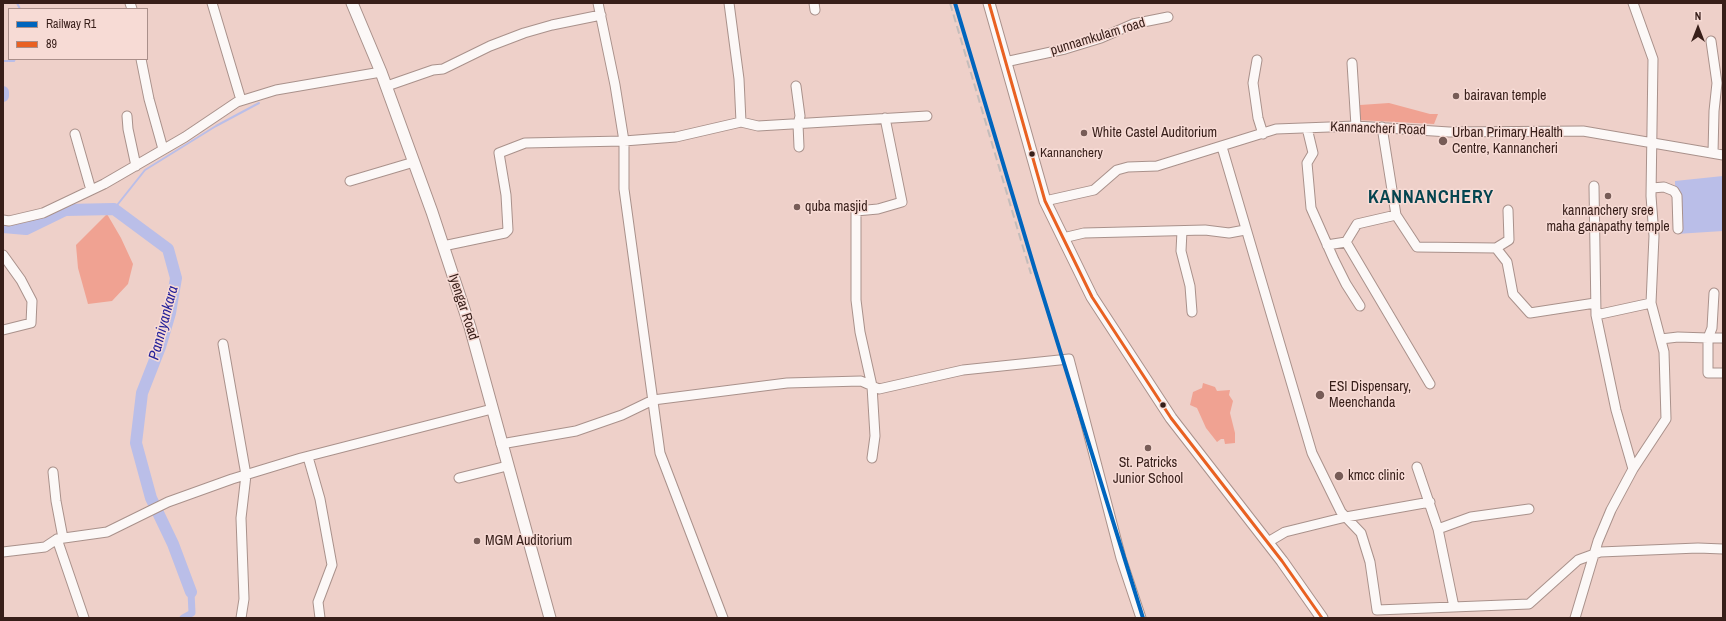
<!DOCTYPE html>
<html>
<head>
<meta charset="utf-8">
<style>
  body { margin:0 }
  #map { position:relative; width:1726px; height:621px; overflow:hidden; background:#eed0c9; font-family:"Archivo Narrow",sans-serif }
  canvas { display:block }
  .frame { position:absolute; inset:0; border:4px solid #371e19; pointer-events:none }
  .legend { position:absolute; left:8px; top:8px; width:140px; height:52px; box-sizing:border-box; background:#f7dbd5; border:1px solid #aa8f8a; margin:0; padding:5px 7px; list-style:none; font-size:12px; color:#371e19 }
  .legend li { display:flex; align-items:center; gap:8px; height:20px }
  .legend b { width:20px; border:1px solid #aa8f8a }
  .north { position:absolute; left:1678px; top:8px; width:40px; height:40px; -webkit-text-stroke:3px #f7dbd5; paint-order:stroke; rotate:0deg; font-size:11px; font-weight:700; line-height:16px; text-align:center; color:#371e19 }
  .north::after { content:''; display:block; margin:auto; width:14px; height:18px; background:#371e19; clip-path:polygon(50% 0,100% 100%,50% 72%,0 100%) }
</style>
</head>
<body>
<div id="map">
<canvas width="1726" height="621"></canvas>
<div class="frame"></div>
<ul class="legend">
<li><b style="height:5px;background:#0065bd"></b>Railway R1</li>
<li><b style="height:5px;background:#e96122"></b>89</li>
</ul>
<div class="north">N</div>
</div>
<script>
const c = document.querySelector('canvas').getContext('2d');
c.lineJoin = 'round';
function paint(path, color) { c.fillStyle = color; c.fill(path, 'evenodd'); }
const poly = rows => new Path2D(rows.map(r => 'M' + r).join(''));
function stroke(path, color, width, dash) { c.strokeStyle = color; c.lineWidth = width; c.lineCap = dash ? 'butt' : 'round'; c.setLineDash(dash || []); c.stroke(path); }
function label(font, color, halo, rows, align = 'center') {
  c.font = font + ' "Archivo Narrow",sans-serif'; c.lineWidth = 3; c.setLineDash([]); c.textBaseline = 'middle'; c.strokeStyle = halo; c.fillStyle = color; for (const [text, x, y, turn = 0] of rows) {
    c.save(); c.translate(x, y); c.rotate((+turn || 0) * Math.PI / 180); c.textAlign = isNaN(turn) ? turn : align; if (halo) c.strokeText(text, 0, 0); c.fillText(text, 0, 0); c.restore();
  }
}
paint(poly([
  [1389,103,1430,114,1438,114,1434,124,1358,120,1360,105],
  [107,214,121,238,133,264,128,284,112,301,88,304,78,268,76,245],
  [1203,383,1215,387,1217,391,1230,390,1229,395,1233,401,1230,413,1235,433,1235,443,1225,444,1224,439,1221,439,1217,442,1206,428,1197,408,1190,405,1193,392,1202,388]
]), '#f0a292');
paint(poly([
  [1723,176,1723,231,1676,234,1675,181]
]), '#babee8');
stroke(poly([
  [17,3,20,9],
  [3,61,14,61,15,59],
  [114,209,145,170,216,126,259,103]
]), '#babee8', 2);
stroke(poly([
  [183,618,192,613,191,592]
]), '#babee8', 7);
stroke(poly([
  [3,92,3,96],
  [3,227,26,229,65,210,114,209,168,249,176,278,170,313,160,347,142,393,136,443,151,498,173,544,191,592]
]), '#babee8', 12);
const minor = poly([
  [130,3,132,9],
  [212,3,241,100],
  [598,3,615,85,624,141,624,189,660,453,723,618],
  [729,3,739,79,741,122],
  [814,3,815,10],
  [1711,41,1717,83,1714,111,1713,153],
  [141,59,149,99,163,149],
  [1257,60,1253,83,1258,118,1263,134],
  [1005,62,1065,49,1101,38,1133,24,1168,17],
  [1352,63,1356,126],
  [387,86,433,70,443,69,490,46,524,33,552,25,601,15],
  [796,86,800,116,798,124,799,147],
  [127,116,128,129,136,166],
  [1382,127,1396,215],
  [1307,128,1313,153,1307,163,1311,208,1334,260,1346,284,1360,306],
  [75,134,91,190],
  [1222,147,1312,453,1341,512,1361,533,1370,562,1377,610,1529,604,1578,560,1600,552,1698,548,1723,549],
  [350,181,414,162],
  [1594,186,1596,315,1616,410,1633,469],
  [1652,188,1664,187,1674,191,1677,196,1678,229],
  [1045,201,1094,190,1117,170,1128,167,1157,166,1276,129,1356,126,1449,132,1583,131,1723,155],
  [3,220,9,221,43,213,104,184,185,137,237,102,276,90,381,72],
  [1182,231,1181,251,1190,286,1192,312],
  [1063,238,1084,233,1205,230,1229,233,1245,230],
  [1346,242,1357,224,1396,215,1417,247,1496,248,1507,262,1513,294,1530,313,1595,303],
  [1327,245,1346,242,1430,384],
  [443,246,505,233,508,230,506,195,499,153,525,143,624,141,676,137,741,122,758,126,927,116],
  [1496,248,1509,240,1508,210],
  [3,255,21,280,32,301,31,323,3,330],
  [1714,293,1712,328,1708,338,1723,338],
  [1596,315,1651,303],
  [1661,339,1678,337,1708,338,1708,373,1723,373],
  [223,344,246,475,241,518,244,599,241,618],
  [501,444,576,431,622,415,653,400,787,383,861,381,879,389,963,370,1069,359,1121,558,1141,618],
  [308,457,320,499,332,565,318,602,320,618],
  [872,458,875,436,872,386,860,332,856,300,856,211,878,209,902,202,885,118],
  [1417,467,1438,529,1454,607],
  [53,472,56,501,63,538],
  [459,478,507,466],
  [1438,529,1471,517,1529,509],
  [57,539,84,618],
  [1268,542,1285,532,1346,517,1430,502],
  [3,552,45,547,57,539,107,532,168,502,232,479,301,458,492,409],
  [1575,618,1598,541,1611,510,1633,469,1666,419,1664,352,1651,303,1654,236,1651,196,1653,59,1633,3]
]);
const major = poly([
  [352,3,381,72,432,212,470,327,550,618],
  [989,3,1045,201,1092,297,1171,418,1282,561,1322,618]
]);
stroke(minor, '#a9918b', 11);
stroke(major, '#a9918b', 13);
stroke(minor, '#fcf8f7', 9);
stroke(major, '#fcf8f7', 11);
stroke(poly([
  [950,3,1031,274]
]), '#c4bcba', 2, [8, 4]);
stroke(poly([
  [989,3,1045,201,1092,297,1171,418,1282,561,1322,618]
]), '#e96122', 3);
stroke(poly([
  [955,3,1035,270,1143,618]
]), '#0065bd', 4);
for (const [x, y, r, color] of [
  [1456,96,4,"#775c57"],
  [1084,133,4,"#775c57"],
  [1443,141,5,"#775c57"],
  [1032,154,3.5,"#371e19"],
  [1608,196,4,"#775c57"],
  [797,207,4,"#775c57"],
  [1320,395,5,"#775c57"],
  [1163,405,3.5,"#371e19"],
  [1148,448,4,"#775c57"],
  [1339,476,5,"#775c57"],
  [477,541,4,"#775c57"]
]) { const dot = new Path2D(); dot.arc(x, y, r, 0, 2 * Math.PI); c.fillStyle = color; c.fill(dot); stroke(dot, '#f7dbd5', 1.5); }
label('13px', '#371e19', '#f7dbd5', [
  ["Kannanchery",1040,154]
], 'left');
label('14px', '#371e19', '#f7dbd5', [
  ["punnamkulam road",1098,37,-17],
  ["Kannancheri Road",1378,129,2],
  ["Iyengar Road",463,307,72]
]);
label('14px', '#371e19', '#f7dbd5', [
  ["bairavan temple",1464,96],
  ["White Castel Auditorium",1092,133],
  ["Urban Primary Health",1452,133],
  ["Centre, Kannancheri",1452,149],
  ["quba masjid",805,207],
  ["kannanchery sree",1608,211,"center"],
  ["maha ganapathy temple",1608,227,"center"],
  ["ESI Dispensary,",1329,387],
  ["Meenchanda",1329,403],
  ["St. Patricks",1148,463,"center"],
  ["Junior School",1148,479,"center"],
  ["kmcc clinic",1348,476],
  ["MGM Auditorium",485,541]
], 'left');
label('italic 15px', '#24219a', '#f7dbd5', [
  ["Panniyankara",164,323,-75]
]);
c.letterSpacing = '1px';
label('bold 18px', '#05444f', '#f7dbd5', [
  ["KANNANCHERY",1431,198]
]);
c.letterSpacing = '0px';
</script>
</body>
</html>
